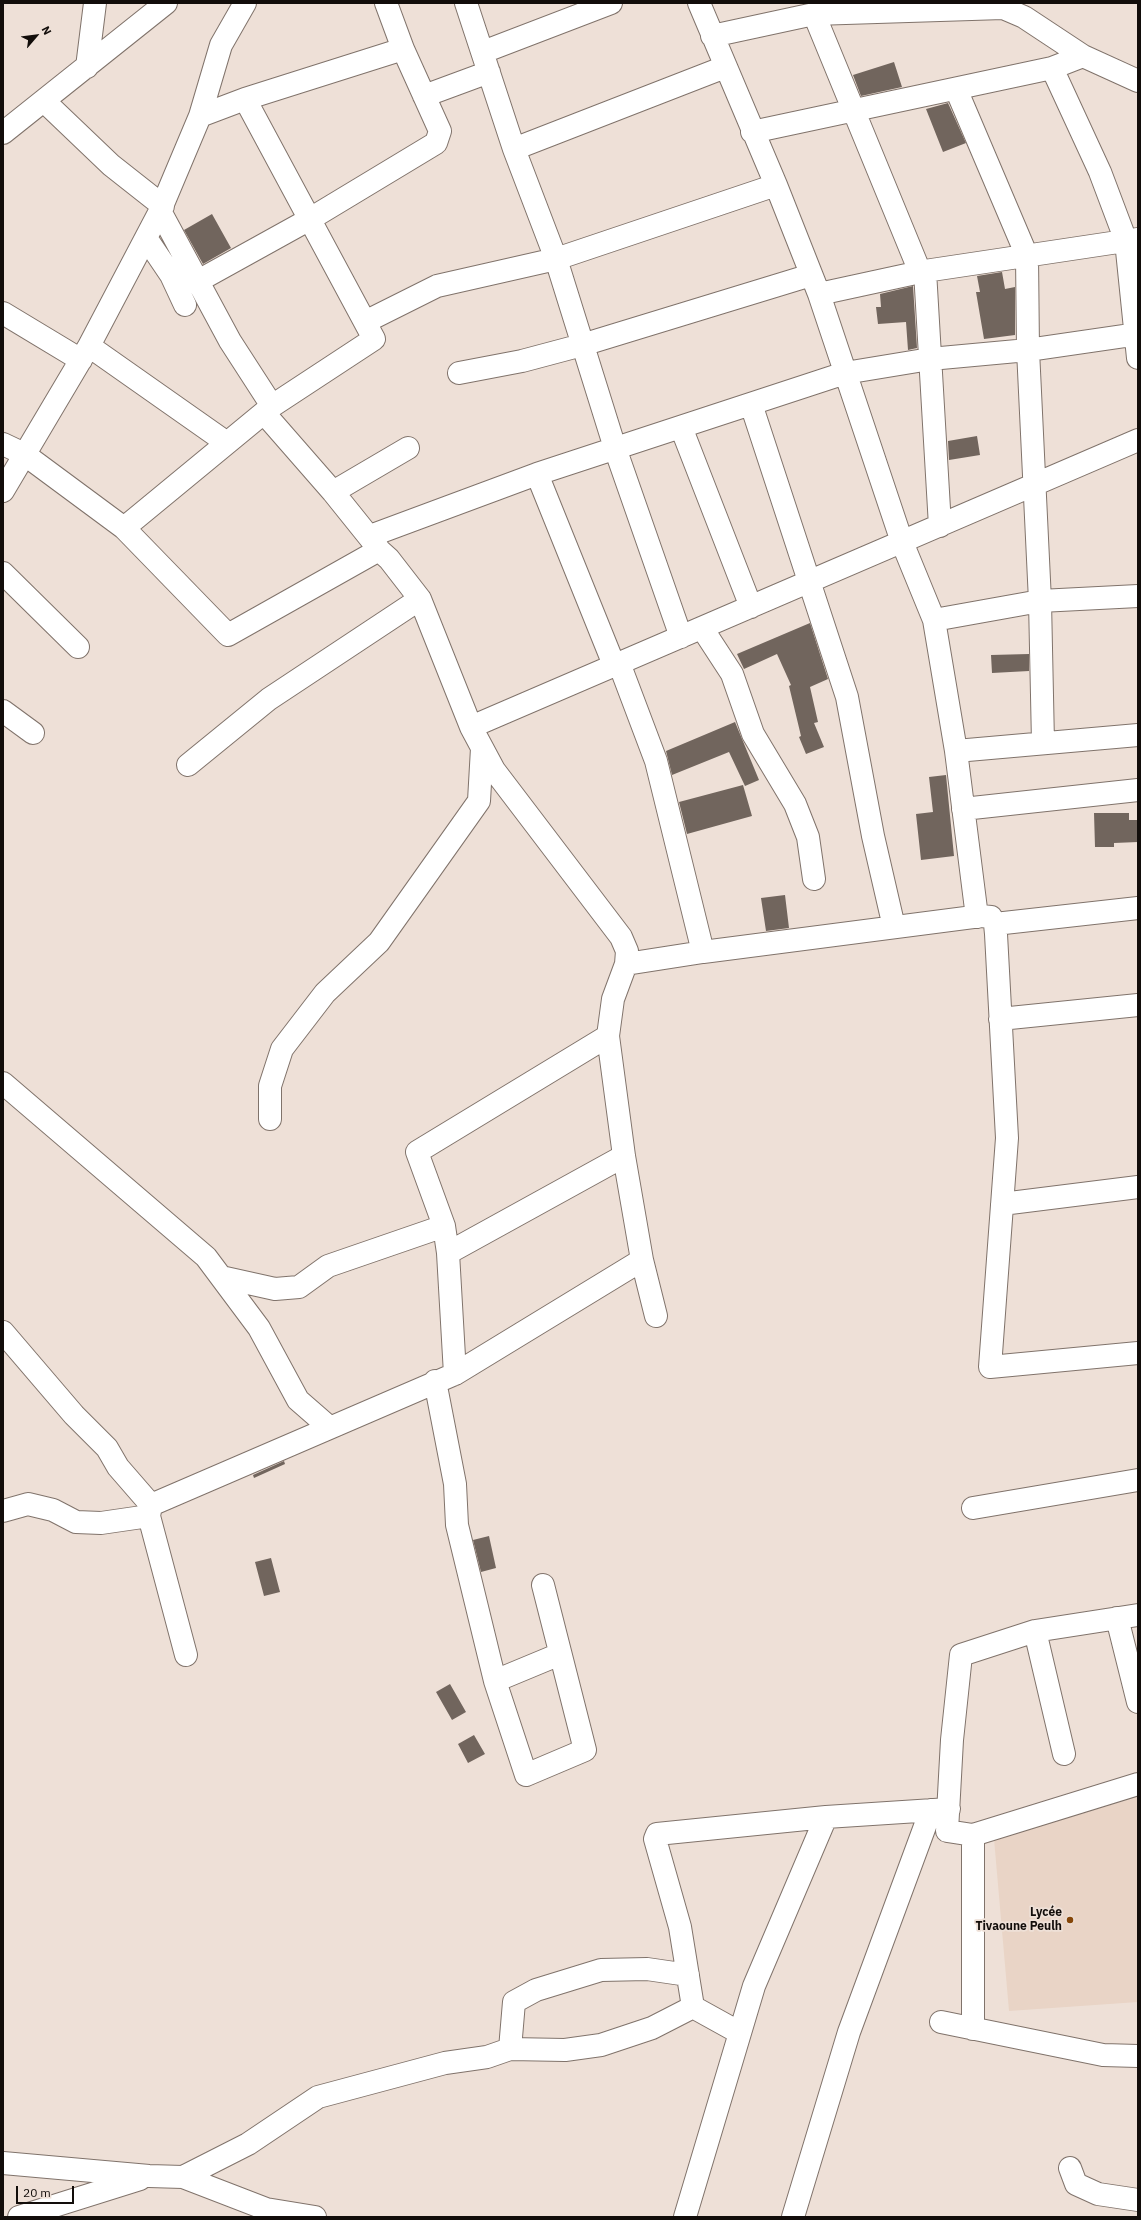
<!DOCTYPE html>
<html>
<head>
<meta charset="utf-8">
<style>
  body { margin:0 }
  #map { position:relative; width:1141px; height:2220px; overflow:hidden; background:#eee0d7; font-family:"IBM Plex Sans",sans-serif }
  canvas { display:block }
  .frame { position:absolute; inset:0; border:4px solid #120d0a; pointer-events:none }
  .north { position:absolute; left:16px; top:16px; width:40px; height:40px; -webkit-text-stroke:3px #eee0d7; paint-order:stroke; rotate:62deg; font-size:11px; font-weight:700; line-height:16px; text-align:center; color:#120d0a }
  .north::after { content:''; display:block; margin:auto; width:14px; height:18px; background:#120d0a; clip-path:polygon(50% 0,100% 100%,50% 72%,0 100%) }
  .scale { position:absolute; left:16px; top:2186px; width:58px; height:18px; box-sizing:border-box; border:2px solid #120d0a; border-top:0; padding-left:5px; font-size:12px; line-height:14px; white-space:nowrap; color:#120d0a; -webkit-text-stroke:3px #eee0d7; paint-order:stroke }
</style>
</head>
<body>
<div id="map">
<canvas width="1141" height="2220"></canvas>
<div class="frame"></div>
<div class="north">N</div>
<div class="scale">20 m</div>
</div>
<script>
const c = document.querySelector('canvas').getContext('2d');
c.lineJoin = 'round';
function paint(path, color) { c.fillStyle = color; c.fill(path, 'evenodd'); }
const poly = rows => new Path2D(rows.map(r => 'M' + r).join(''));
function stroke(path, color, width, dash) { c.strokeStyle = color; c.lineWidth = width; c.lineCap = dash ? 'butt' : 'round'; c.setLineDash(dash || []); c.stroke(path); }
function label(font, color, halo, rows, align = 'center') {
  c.font = font + ' "IBM Plex Sans",sans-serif'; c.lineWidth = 3.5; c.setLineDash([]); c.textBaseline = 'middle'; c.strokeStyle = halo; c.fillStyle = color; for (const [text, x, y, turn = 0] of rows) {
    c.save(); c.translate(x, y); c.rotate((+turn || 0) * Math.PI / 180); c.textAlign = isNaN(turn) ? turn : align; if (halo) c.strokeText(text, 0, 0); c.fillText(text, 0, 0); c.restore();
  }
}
paint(poly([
  [1138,1797,1138,2002,1009,2011,994,1839]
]), '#e9d4c6');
paint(poly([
  [894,62,902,87,861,96,853,75],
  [948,103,966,143,943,152,926,109],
  [212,214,231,248,203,264,184,230],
  [1002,272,1005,289,1015,287,1015,335,984,339,976,292,980,292,977,276],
  [913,286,917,348,908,350,906,322,878,324,876,307,881,307,880,294],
  [977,436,980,455,949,460,948,441],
  [810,623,828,679,810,687,818,722,814,723,824,747,806,754,799,737,801,736,789,686,791,685,777,654,744,669,737,654],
  [1029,654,1029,671,992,673,991,655],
  [735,722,759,780,745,786,729,752,672,775,666,751],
  [946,775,954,856,921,860,916,814,933,812,929,777],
  [743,785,752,816,687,834,679,802],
  [1094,813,1129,813,1129,820,1138,820,1138,842,1114,843,1114,847,1095,847],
  [785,895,789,928,766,931,761,898],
  [284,1461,285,1464,254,1478,253,1475],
  [489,1536,496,1568,481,1572,473,1540],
  [271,1558,280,1592,264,1596,255,1562],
  [450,1684,466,1712,452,1720,436,1692],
  [474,1735,485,1754,468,1763,458,1744]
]), '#71655d');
const minor = poly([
  [466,3,514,149,556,259,615,448,681,637],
  [699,3,776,185,819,294,902,542,934,620,956,751,977,917],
  [814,14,920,272],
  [712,36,814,14,1003,8,1024,17,1083,56,1138,81],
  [483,52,611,3],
  [87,67,95,3],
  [1052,68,1100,172,1126,241,1138,358],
  [956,89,1027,256,1028,350,1040,601,1043,743],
  [424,96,489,72],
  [44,101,111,165,163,206],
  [200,116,245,99,403,49],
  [752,132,1052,68,1083,56],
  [3,133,166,3],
  [514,149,725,67],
  [160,211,230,341,272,406],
  [146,238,171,275,185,305],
  [925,271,940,526],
  [198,281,310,219,436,143,440,131,403,49,386,3],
  [819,294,925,271,1138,239],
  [3,313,81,360],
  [365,322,437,286,556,259,776,185],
  [89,346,227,443],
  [459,373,522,361,582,345,811,275],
  [751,404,847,697,873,836,894,927],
  [264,413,333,492,378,548],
  [681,427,751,607],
  [3,444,24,454,124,528,228,635,379,550,389,559,420,599,471,727,494,770,621,937,627,951,626,964,613,999,608,1036,624,1156,642,1260,656,1316],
  [537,474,614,665],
  [3,491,89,346,160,211,200,116,221,45,245,3],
  [333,492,408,448],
  [124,528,272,406,374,339,245,99],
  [370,536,537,474,845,373,930,359,1028,350,1138,334],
  [3,573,78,647],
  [934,620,1040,601,1138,596],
  [702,628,732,674,753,734,795,804,808,837,814,879],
  [619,663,656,761,703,952],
  [3,711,33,733],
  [471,727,1138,440],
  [956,751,1138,735],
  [188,765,269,699,420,599],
  [963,809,1138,790],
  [995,924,1138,908],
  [626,964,703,952,981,916,991,917,995,924,996,934,1007,1138,990,1367,1138,1353],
  [1000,1019,1138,1005],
  [3,1083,206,1257,259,1328,298,1400,329,1427],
  [270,1119,270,1086,282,1049,325,993,379,942,479,801,482,748],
  [1002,1204,1138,1187],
  [448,1253,444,1226,417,1152,608,1036],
  [221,1277,275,1289,299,1287,328,1266,444,1226],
  [3,1332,74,1415,107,1448,118,1467,151,1505,149,1516,186,1655],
  [455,1374,448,1253,624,1156],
  [435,1381,455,1484,457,1525,495,1681,526,1775,585,1750,543,1585],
  [151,1505,455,1374,642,1260],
  [973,1508,1138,1480],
  [3,1511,28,1504,53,1510,76,1522,101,1523,149,1516],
  [1138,1615,1035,1631,961,1655,952,1740,947,1831,973,1835,1138,1784],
  [1117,1618,1138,1702],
  [1035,1631,1064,1754],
  [495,1681,560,1654],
  [973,1835,973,2029],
  [693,2007,680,1927,655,1839,657,1834,826,1817,949,1809],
  [693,2007,740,2033],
  [941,2022,1103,2055,1138,2056],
  [510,2049,565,2050,601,2045,652,2028,693,2007],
  [3,2163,149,2176,183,2177,266,2209,315,2217],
  [1070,2168,1076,2184,1098,2194,1138,2200],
  [183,2177,248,2144,318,2097,445,2063,487,2057,510,2049,514,2002,536,1990,601,1970,647,1969,688,1975],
  [19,2217,140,2179],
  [685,2217,754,1986,826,1817],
  [793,2217,849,2032,931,1810]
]);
stroke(minor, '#80736b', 24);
stroke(minor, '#fff', 22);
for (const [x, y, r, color] of [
  [1070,1920,4,"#854609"]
]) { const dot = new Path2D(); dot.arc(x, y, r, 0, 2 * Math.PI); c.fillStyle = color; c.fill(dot); stroke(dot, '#eee0d7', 1.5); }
label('bold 12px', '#120d0a', '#eee0d7', [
  ["Lycée",1062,1913],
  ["Tivaoune Peulh",1062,1927]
], 'right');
</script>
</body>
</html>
